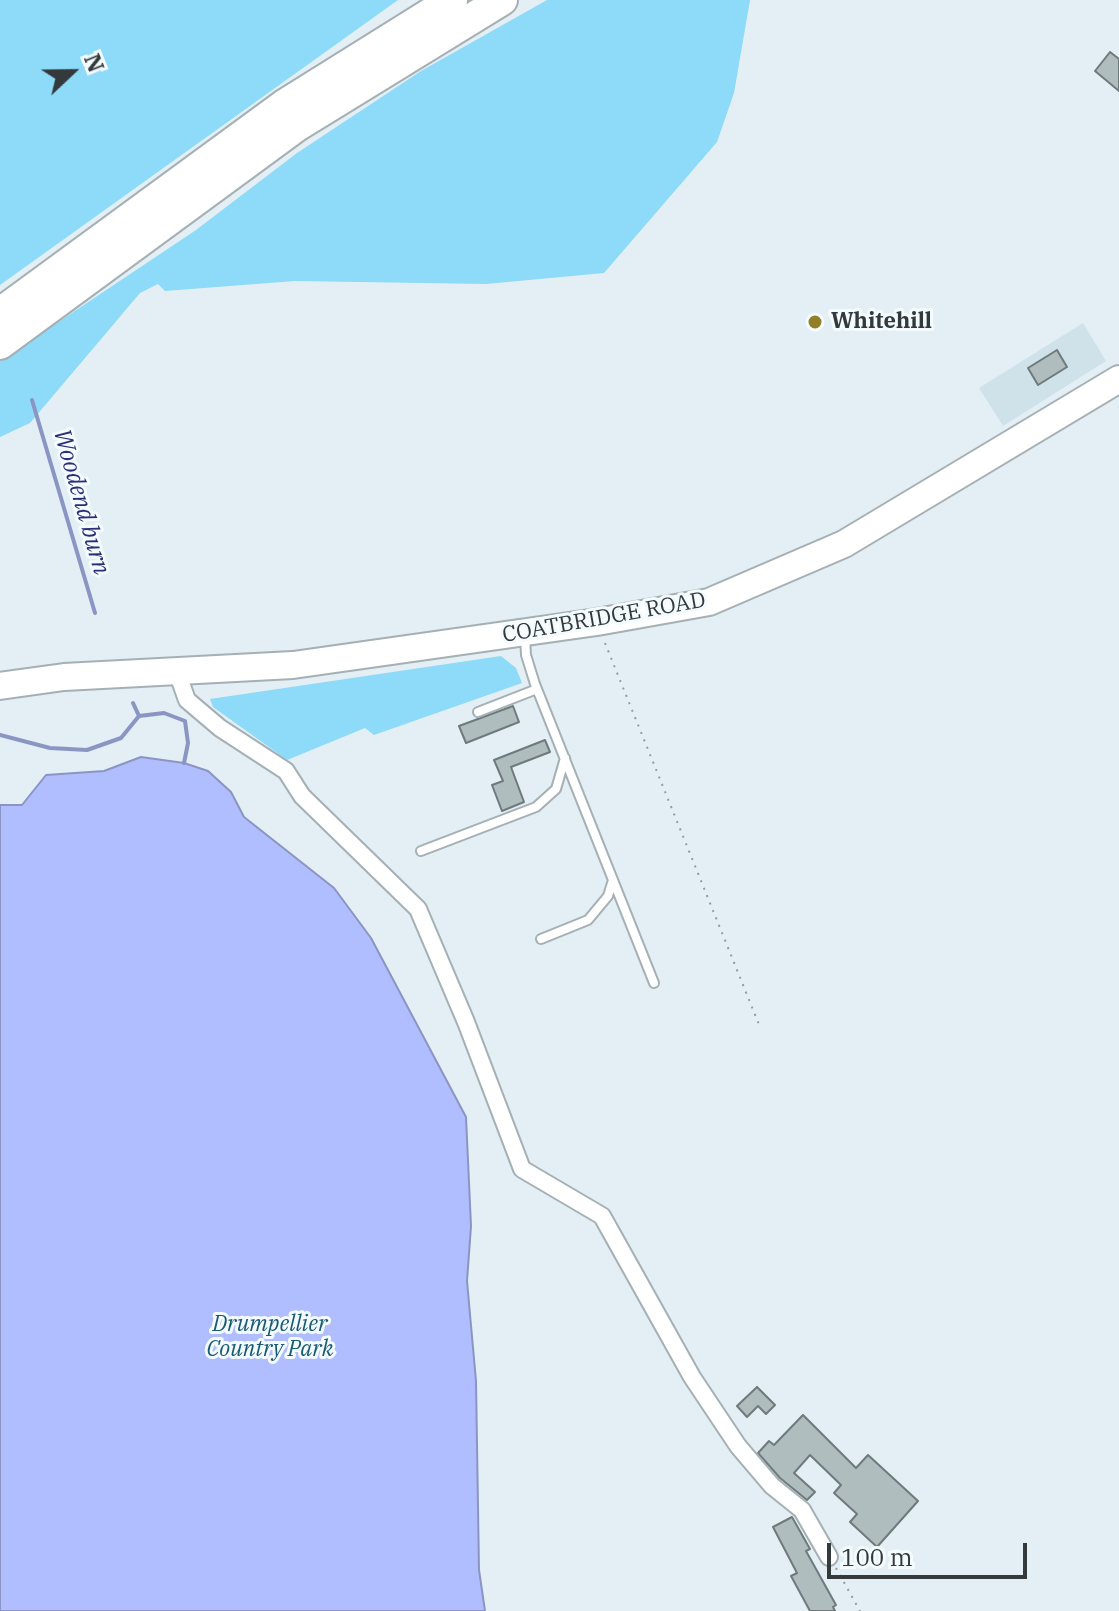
<!DOCTYPE html>
<html>
<head>
<meta charset="utf-8">
<style>
  body { margin:0 }
  #map { position:relative; width:1119px; height:1611px; overflow:hidden; background:#e3eff4; font-family:"IBM Plex Serif",serif }
  canvas { display:block }
  .north { position:absolute; left:32px; top:32px; width:80px; height:80px; -webkit-text-stroke:6px #f4fbfe; paint-order:stroke; rotate:68deg; font-size:22px; font-weight:700; line-height:32px; text-align:center; color:#34393b }
  .north::after { content:''; display:block; margin:auto; width:28px; height:36px; background:#34393b; clip-path:polygon(50% 0,100% 100%,50% 72%,0 100%) }
  .scale { position:absolute; left:827px; top:1543px; width:200px; height:36px; box-sizing:border-box; border:4px solid #34393b; border-top:0; padding-left:10px; font-size:24px; line-height:28px; white-space:nowrap; color:#34393b; -webkit-text-stroke:6px #f4fbfe; paint-order:stroke }
</style>
</head>
<body>
<div id="map">
<canvas width="1119" height="1611"></canvas>
<div class="north">N</div>
<div class="scale">100 m</div>
</div>
<script>
const c = document.querySelector('canvas').getContext('2d');
c.lineJoin = 'round';
function paint(path, color) { c.fillStyle = color; c.fill(path, 'evenodd'); }
const poly = rows => new Path2D(rows.map(r => 'M' + r).join(''));
function stroke(path, color, width, dash) { c.strokeStyle = color; c.lineWidth = width; c.lineCap = dash ? 'butt' : 'round'; c.setLineDash(dash || []); c.stroke(path); }
function label(font, color, halo, rows, align = 'center') {
  c.font = font + ' "IBM Plex Serif",serif'; c.lineWidth = 6; c.setLineDash([]); c.textBaseline = 'middle'; c.strokeStyle = halo; c.fillStyle = color; for (const [text, x, y, turn = 0] of rows) {
    c.save(); c.translate(x, y); c.rotate((+turn || 0) * Math.PI / 180); c.textAlign = isNaN(turn) ? turn : align; if (halo) c.strokeText(text, 0, 0); c.fillText(text, 0, 0); c.restore();
  }
}
paint(poly([
  [1083,323,1106,361,1003,426,979,388]
]), '#cfe2ea');
paint(poly([
  [0,0,398,0,0,285],
  [547,0,750,0,734,93,717,142,604,273,486,284,295,281,165,291,158,284,140,293,30,423,0,437,0,361,196,230,297,153,421,71],
  [501,656,516,668,522,683,374,735,365,728,287,760,213,707,210,699]
]), '#8ddaf9');
const water = poly([
  [141,757,184,763,208,771,231,792,244,817,334,888,371,938,466,1117,471,1226,467,1281,476,1381,479,1570,485,1611,0,1611,0,805,22,805,46,775,104,771,141,757]
]);
paint(water, '#b0bdfe');
stroke(water, '#8b95c4', 2);
stroke(poly([
  [32,400,95,613],
  [133,703,139,716,164,713,185,721,188,743,184,763],
  [0,735,50,748,87,750,121,738,139,716]
]), '#8b95c4', 4);
const building = poly([
  [1110,52,1119,59,1119,91,1095,71,1110,52],
  [1057,350,1067,367,1038,385,1028,368,1057,350],
  [513,706,519,722,466,743,459,726,513,706],
  [545,740,550,752,511,767,524,802,502,811,492,785,503,781,494,760,545,740],
  [757,1387,775,1405,766,1414,758,1406,747,1417,737,1406,757,1387],
  [803,1415,856,1468,868,1455,918,1501,877,1547,850,1522,857,1514,834,1493,841,1485,810,1455,794,1473,815,1492,807,1500,780,1478,758,1453,769,1441,774,1445,803,1415],
  [792,1517,810,1549,806,1551,836,1605,833,1607,835,1611,810,1611,791,1576,797,1573,773,1527,792,1517]
]);
paint(building, '#b0bdbe');
stroke(building, '#6e7a7b', 2);
const service = poly([
  [525,636,526,655,535,684,654,983],
  [478,712,537,689],
  [421,851,536,807,556,789,565,758],
  [541,939,588,920,608,896,613,880]
]);
const minor = poly([
  [177,672,187,700,220,728,286,771,302,796,418,909,466,1022,522,1169,602,1216,692,1377,738,1446,772,1486,802,1510,829,1557]
]);
const primary = poly([
  [0,686,64,677,293,665,597,622,709,602,844,544,1119,379]
]);
const motorway = poly([
  [0,313,284,105,452,0],
  [0,344,297,126,502,0]
]);
stroke(service, '#a5b0b5', 12);
stroke(minor, '#a5b0b5', 20);
stroke(primary, '#a5b0b5', 30);
stroke(motorway, '#a5b0b5', 34);
stroke(poly([
  [605,643,760,1027],
  [836,1568,860,1611]
]), '#939c9f', 2, [2, 6]);
stroke(service, '#fff', 8);
stroke(minor, '#fff', 16);
stroke(primary, '#fff', 26);
stroke(motorway, '#fff', 30);
for (const [x, y, r, color] of [
  [815,322,8,"#918027"]
]) { const dot = new Path2D(); dot.arc(x, y, r, 0, 2 * Math.PI); c.fillStyle = color; c.fill(dot); stroke(dot, '#f4fbfe', 3); }
label('bold 22px', '#34393b', '#f4fbfe', [
  ["Whitehill",831,322]
], 'left');
label('22px', '#34393b', '#f4fbfe', [
  ["COATBRIDGE ROAD",604,618,-10]
]);
label('italic 22px', '#175b71', '#f4fbfe', [
  ["Drumpellier",270,1325],
  ["Country Park",270,1350]
]);
label('italic 24px', '#2a2e78', '#f4fbfe', [
  ["Woodend burn",81,502,74]
]);
</script>
</body>
</html>
